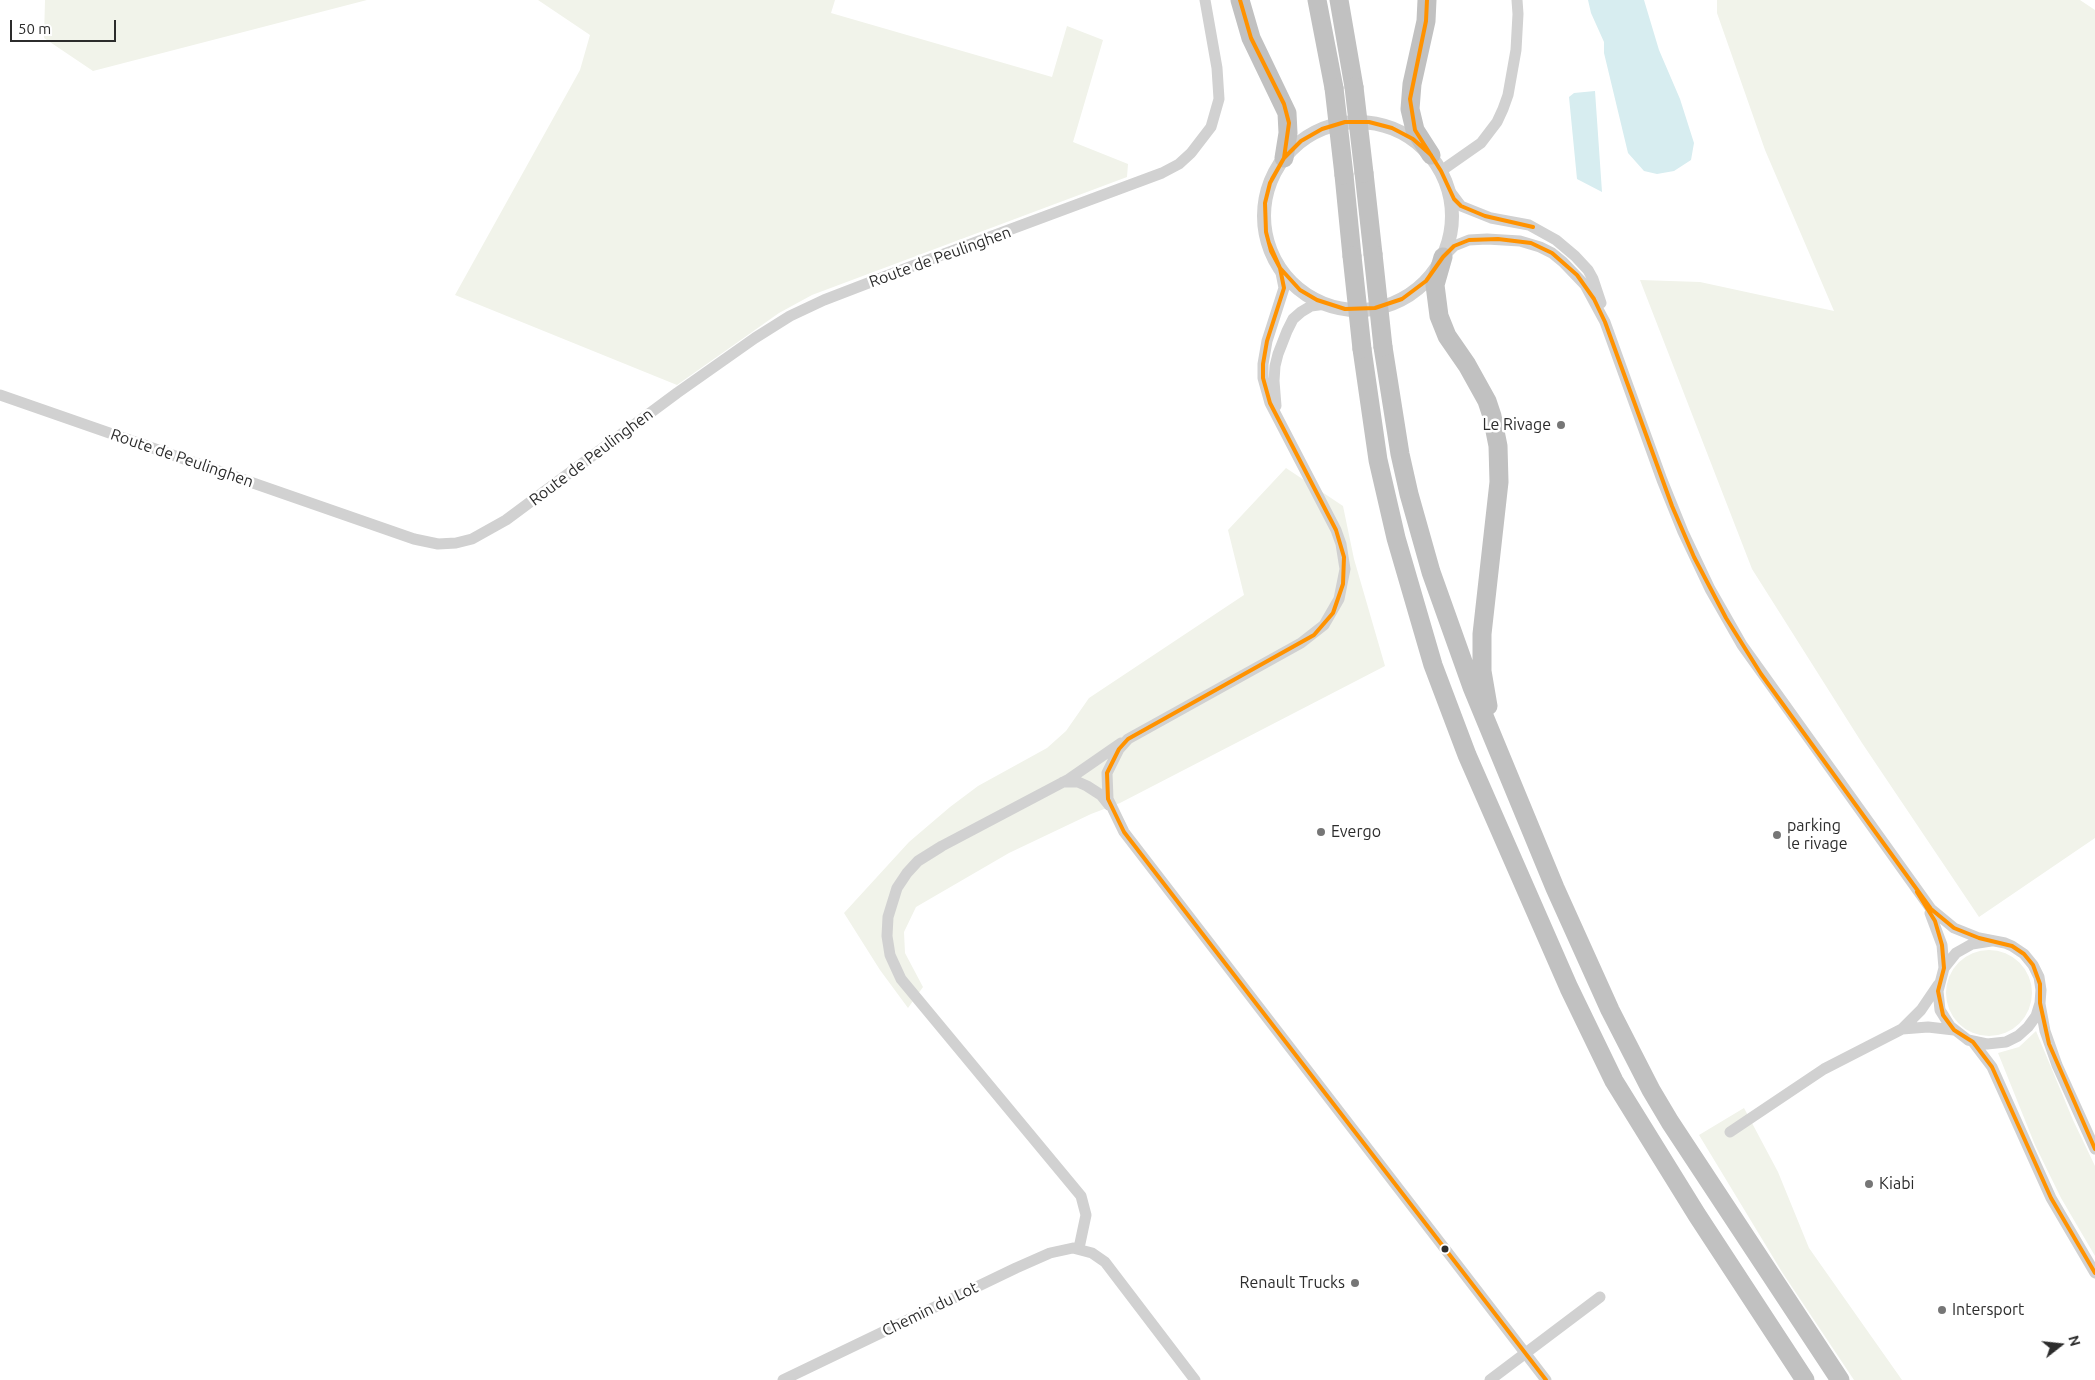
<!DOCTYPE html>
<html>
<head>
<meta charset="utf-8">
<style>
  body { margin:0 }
  #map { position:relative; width:2095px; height:1380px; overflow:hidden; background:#fff; font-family:Ubuntu,sans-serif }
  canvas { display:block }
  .north { position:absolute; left:2035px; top:1320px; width:50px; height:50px; -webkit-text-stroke:4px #fff; paint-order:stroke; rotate:74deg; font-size:14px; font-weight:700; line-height:20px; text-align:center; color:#2c2c2c }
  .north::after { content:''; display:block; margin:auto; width:18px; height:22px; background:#2c2c2c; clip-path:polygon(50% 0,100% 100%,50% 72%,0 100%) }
  .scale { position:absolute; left:10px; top:20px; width:106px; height:22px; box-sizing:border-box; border:2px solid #2c2c2c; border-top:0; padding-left:6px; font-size:15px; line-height:18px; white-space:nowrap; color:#2c2c2c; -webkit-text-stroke:4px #fff; paint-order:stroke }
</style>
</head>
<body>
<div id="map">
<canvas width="2095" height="1380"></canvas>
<div class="north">N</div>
<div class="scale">50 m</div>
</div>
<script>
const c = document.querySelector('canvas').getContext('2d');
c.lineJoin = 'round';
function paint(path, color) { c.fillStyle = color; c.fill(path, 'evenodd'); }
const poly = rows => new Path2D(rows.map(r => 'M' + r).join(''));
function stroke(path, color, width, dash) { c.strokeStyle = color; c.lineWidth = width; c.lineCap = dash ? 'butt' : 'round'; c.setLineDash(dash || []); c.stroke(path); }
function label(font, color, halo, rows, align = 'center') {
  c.font = font + ' Ubuntu,sans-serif'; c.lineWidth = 5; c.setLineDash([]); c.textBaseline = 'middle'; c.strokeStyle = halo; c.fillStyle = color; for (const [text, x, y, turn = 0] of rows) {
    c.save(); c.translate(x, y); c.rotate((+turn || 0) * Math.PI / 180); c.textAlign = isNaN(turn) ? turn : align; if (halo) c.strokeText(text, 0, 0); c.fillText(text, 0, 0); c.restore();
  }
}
paint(poly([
  [45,0,367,0,93,71,44,38],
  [538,0,835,0,831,13,1052,77,1067,26,1103,40,1073,142,1128,164,1127,177,812,295,779,313,677,385,455,295,580,70,590,35],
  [1717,0,2080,0,2095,10,2095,838,1979,917,1862,743,1752,569,1640,280,1700,282,1834,311,1765,150,1717,13],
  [1286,468,1343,506,1354,559,1385,666,1120,803,1091,814,1009,853,916,907,904,932,905,953,923,987,908,1008,880,970,844,913,909,842,950,807,978,786,1047,748,1066,731,1089,698,1244,595,1228,530],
  '1946 993a43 43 0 1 1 86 0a43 43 0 1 1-86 0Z',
  [2036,1031,2073,1120,2095,1166,2095,1256,2061,1198,2035,1145,1998,1053,2019,1047],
  [1744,1108,1778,1172,1809,1248,1902,1380,1854,1380,1782,1272,1699,1135]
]), '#f1f3ea');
paint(poly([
  [1588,0,1644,0,1659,50,1680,99,1694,143,1691,160,1674,171,1657,174,1644,171,1628,153,1604,53,1604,42,1591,13],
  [1595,91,1602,192,1577,179,1569,97,1574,93]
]), '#d7edf0');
stroke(poly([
  [1441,171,1481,143,1497,122,1503,109,1508,95,1516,50,1518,14,1517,0],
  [1449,190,1461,206,1491,218,1529,225,1556,240,1575,256,1588,270,1593,279,1601,303],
  [1443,257,1454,246,1469,240,1487,239,1520,241,1540,247,1552,253,1563,262,1585,285,1605,322,1662,480,1683,532,1710,589,1742,645,1931,909,1954,928,1979,938,2005,943,2012,946,2024,954,2033,965,2039,977,2041,990,2040,1003,2036,1016,2028,1027,2018,1036,2006,1042,1987,1044,1968,1040,1950,1026,1940,1010,1938,991,1944,968,1956,953,1972,944,1991,941],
  [1280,268,1284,288,1267,341,1263,364,1263,378,1270,403,1336,530,1341,544,1345,569,1339,599,1324,625,1301,643,1128,739,1119,749,1107,773,1108,799,1124,832,1546,1380],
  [0,395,414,539,438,544,456,543,472,539,506,520,677,393,755,338,790,316,824,300,928,260,1162,173,1179,164,1191,153,1211,127,1219,99,1217,68,1205,0],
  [1276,406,1274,381,1275,366,1278,354,1287,331,1293,319,1301,312,1311,306,1326,304],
  [1063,782,1078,782,1087,786,1101,795,1109,805],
  [1930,913,1942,945,1944,968],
  [2040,1004,2045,1031,2057,1065,2095,1149],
  [1902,1029,1928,1027,1954,1030],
  [1973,1042,1992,1067,2051,1198,2095,1273],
  [1730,1132,1824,1069,1902,1029,1921,1010,1938,985],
  [1079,1248,1086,1215,1081,1196,901,979,890,955,887,936,888,917,897,888,907,873,918,861,942,846,1069,779,1121,743],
  [783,1380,1016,1268,1050,1253,1073,1248,1092,1253,1105,1262,1195,1380],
  [1490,1380,1600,1297]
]), '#d1d1d1', 11);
stroke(poly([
  '1264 216a94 94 0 1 1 188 0a94 94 0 1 1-188 0Z'
]), '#d1d1d1', 14);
stroke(poly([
  [1240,0,1251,38,1287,113,1288,133,1284,158],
  [1317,0,1334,88],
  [1339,0,1354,87],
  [1427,0,1426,21,1412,84,1410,109,1415,130,1431,155],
  [1364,173,1373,254],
  [1344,175,1352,256],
  [1443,257,1435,285,1439,316,1447,336,1467,365,1487,401,1492,416,1498,446,1499,482,1482,634,1482,671,1488,706],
  [1383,347,1400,454,1409,494,1431,572,1472,687,1555,888,1610,1010,1651,1090,1670,1122,1840,1380],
  [1362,349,1378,460,1396,538,1433,665,1467,755,1569,988,1614,1081,1697,1215,1805,1380]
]), '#c1c1c1', 19);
stroke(poly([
  [1354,87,1364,173],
  [1334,88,1344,175],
  [1373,254,1383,347],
  [1352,256,1362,349]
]), '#c1c1c1', 19);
stroke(poly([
  [1240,0,1251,38,1284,104,1289,123,1284,158,1270,183,1265,203,1266,232,1271,251,1280,268,1284,288,1267,341,1263,364,1263,378,1270,403,1336,530,1344,557,1343,584,1333,613,1314,635,1128,739,1119,749,1107,773,1108,799,1124,832,1546,1380],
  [1427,0,1426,21,1410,99,1415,130,1441,171,1454,199,1461,206,1485,216,1533,227],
  [1272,179,1284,158,1301,141,1322,129,1345,122,1369,122,1392,128,1413,139,1431,155],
  [1269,243,1280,268,1300,290,1317,300,1345,309,1375,308,1402,299,1426,281,1443,257,1454,246,1469,240,1498,239,1531,243,1552,253,1577,275,1594,299,1605,322,1672,506,1694,557,1726,618,1761,674,1931,909,1954,928,1979,938,2012,946,2024,954,2033,965,2040,984,2040,1003,2049,1044,2095,1149],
  [1917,892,1935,921,1942,945,1944,968,1938,991,1943,1015,1954,1030,1973,1042,1992,1067,2051,1198,2095,1273]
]), '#ff9200', 4);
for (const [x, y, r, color] of [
  [1561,425,5,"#767676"],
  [1321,832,5,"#767676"],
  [1777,835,5,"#767676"],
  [1869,1184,5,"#767676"],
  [1445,1249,4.5,"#2c2c2c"],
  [1355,1283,5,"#767676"],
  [1942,1310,5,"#767676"]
]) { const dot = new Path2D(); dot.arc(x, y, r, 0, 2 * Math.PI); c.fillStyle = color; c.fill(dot); stroke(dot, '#fff', 2); }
label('16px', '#2c2c2c', '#fff', [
  ["Route de Peulinghen",940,257,-20],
  ["Route de Peulinghen",591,457,-37],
  ["Route de Peulinghen",182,458,19],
  ["Chemin du Lot",930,1309,-26]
]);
label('16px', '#2c2c2c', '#fff', [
  ["Le Rivage",1551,425,"right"],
  ["parking",1787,826],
  ["le rivage",1787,844],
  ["Evergo",1331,832],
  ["Kiabi",1879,1184],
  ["Renault Trucks",1345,1283,"right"],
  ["Intersport",1952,1310]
], 'left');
</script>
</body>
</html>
